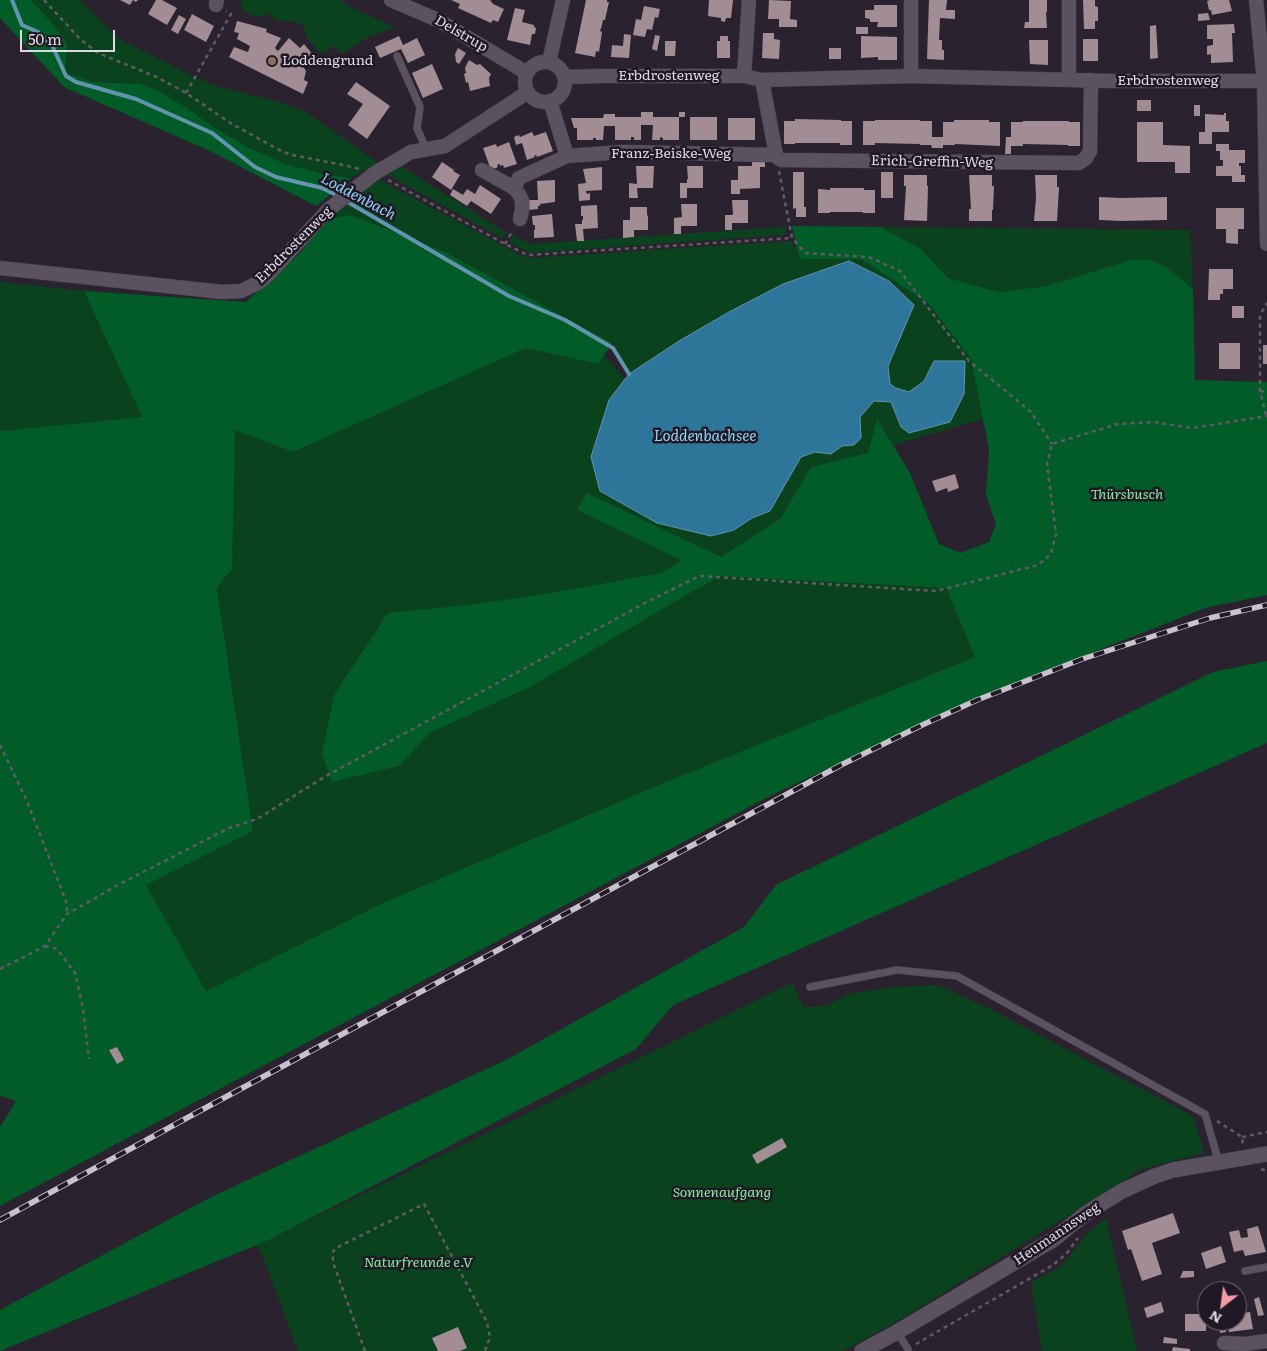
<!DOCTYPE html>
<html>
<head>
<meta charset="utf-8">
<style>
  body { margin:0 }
  #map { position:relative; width:1267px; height:1351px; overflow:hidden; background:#2a222f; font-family:Literata,serif }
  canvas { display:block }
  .north { position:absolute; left:1197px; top:1281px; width:50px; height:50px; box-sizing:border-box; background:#201925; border:1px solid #6c6671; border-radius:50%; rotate:210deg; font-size:14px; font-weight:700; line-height:20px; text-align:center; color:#ded9e2 }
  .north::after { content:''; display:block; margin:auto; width:18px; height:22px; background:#f49aa5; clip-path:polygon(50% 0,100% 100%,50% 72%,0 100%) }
  .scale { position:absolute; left:20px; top:30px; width:95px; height:22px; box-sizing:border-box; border:2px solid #ded9e2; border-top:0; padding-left:6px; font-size:15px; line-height:18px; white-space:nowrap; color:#ded9e2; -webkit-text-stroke:4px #201925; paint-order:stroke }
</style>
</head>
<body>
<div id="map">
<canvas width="1267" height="1351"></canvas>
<div class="north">N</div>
<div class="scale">50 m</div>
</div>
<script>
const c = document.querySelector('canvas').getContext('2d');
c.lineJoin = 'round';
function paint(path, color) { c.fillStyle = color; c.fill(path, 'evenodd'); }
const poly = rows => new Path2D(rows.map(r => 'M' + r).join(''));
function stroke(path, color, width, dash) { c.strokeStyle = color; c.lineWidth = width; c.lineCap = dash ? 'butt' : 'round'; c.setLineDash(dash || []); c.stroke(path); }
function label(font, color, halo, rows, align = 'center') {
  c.font = font + ' Literata,serif'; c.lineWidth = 5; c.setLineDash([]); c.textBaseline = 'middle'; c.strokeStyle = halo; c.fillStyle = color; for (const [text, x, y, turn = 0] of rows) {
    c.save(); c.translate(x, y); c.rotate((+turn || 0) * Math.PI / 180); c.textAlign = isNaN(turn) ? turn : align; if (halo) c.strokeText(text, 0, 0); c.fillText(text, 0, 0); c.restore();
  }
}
paint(poly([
  [31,0,80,0,119,39,192,76,216,86,275,101,305,111,378,163,351,178,328,175,285,165,247,147,215,128,116,82,93,82,65,72,51,22],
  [241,0,339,0,354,9,395,27,365,39,342,54,338,49,332,46,328,48,326,52,322,53,318,51,307,38,304,27,297,22,276,20,268,13,260,17,248,14,242,8],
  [399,165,502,230,507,233,502,238,386,174],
  [378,179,520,255,531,258,791,241,802,259,861,259,929,304,971,359,983,419,893,445,877,420,868,453,811,467,780,519,721,557,587,493,577,510,681,559,661,573,545,594,468,605,399,766,430,733,532,686,719,576,946,588,975,657,668,781,385,902,206,991,146,885,253,830,217,588,232,569,234,429,293,452,526,348,598,364,604,355,625,379,609,400,734,530,752,518,770,511,801,457,815,452,831,454,842,446,861,438,860,417,874,401,891,402,901,427,964,394,964,361,934,361,924,382,909,392,896,388,890,384,888,366,914,305,849,261,782,284,729,312,679,341,629,374,613,348,615,345,445,252,328,219],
  [786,227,786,234,782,235,529,253,510,243,512,235,530,244],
  [880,227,1190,230,1193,289,1166,267,1150,260,1133,259,1047,286,999,292,948,278,920,248],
  [0,282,84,291,142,417,0,431],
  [792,983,804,1007,825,1006,852,993,894,987,937,985,988,1008,1193,1116,1204,1153,1138,1170,1128,1179,948,1290,894,1323,843,1351,298,1351,263,1257,256,1245,271,1239],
  [1106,1218,1137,1351,1042,1351,1031,1282,1059,1268,1088,1233]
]), '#0b421e');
paint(poly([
  [0,0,31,0,51,22,67,44,65,72,93,82,139,84,156,90,185,107,215,128,247,147,285,164,328,175,351,178,316,206,210,151,64,87,0,18],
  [350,215,445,252,612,343,598,364,526,348,293,452,235,430,232,569,217,588,253,831,146,885,206,991,385,902,668,781,975,657,946,588,719,576,532,686,430,733,399,766,332,782,322,754,334,695,388,613,468,605,545,594,661,573,681,560,577,510,587,493,721,557,780,519,811,467,868,453,877,419,910,473,939,544,960,553,989,542,996,524,986,495,989,450,971,359,929,304,861,259,801,259,797,250,792,226,880,227,920,248,948,278,999,292,1047,286,1133,259,1150,260,1166,267,1193,289,1195,380,1267,382,1267,595,1205,608,968,702,768,797,0,1206,0,1127,16,1101,0,1096,0,431,142,417,84,291,246,302,298,255,328,219],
  [1267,661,1267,743,673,1005,636,1049,271,1239,0,1351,0,1310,209,1198,508,1059,744,927,776,885,1213,672]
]), '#025c28');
const water = poly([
  [849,261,889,281,914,305,888,366,890,384,896,388,909,392,924,381,934,361,965,361,964,394,950,422,909,433,901,427,891,402,874,401,860,417,861,438,854,445,842,446,831,454,815,452,801,457,770,511,752,518,734,530,711,536,657,523,600,491,591,457,609,400,629,374,679,341,729,312,783,284,849,261]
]);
paint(water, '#2d7599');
stroke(water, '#6293af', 1);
stroke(poly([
  [12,0,22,25,38,32,52,45,66,76,76,82,136,99,212,133,255,167,276,177,322,188,340,197],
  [346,201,509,296,565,320,613,348,629,374]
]), '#6293af', 4);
paint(poly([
  [120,0,138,0,136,2,133,0,130,5],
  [156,0,162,0,177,8,167,25,148,14],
  [451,0,490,0,493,4,504,9,498,22,493,20,491,23,458,8,460,4],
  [586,0,607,0,607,2,609,2,605,20,603,20,602,25,600,31,602,32,599,52,596,51,595,57,575,53],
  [709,0,733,0,731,18,726,18,725,22,721,21,721,18,708,16],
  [769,0,791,1,790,19,797,20,797,27,779,27,779,19,768,19],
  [929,0,947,0,946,10,955,10,955,19,940,18,939,40,942,40,942,50,944,50,944,60,927,59],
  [1029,0,1047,0,1047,12,1046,12,1047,28,1024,28,1025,22,1029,22],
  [1083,0,1095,0,1095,6,1098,7,1098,21,1095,21,1095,29,1084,29],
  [1210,0,1229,0,1232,11,1212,15,1211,10,1209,10,1207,1],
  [874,5,897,5,897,27,877,27,878,22,870,22,870,19,865,18,865,10,874,10],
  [644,6,660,9,658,18,655,17,652,30,647,29,645,37,633,35,636,19,641,20],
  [515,8,525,10,522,22,534,25,534,27,536,28,535,34,532,34,530,45,507,40],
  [1208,13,1210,20,1198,21,1198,14],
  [192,14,214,26,206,42,184,30],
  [179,15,186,19,178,34,171,30],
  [237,21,267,29,266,32,281,38,275,48,278,51,289,38,300,48,304,44,314,56,302,65,306,71,304,80,308,82,303,94,229,57,234,47,248,52,250,46,237,39,239,33,234,32],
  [1234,24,1235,33,1232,33,1233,62,1211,63,1211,54,1207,55,1207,46,1213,45,1213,39,1207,39,1207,25],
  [1156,25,1158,58,1150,59,1150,26],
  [856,27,868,27,868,34,856,34],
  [763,33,774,33,774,39,780,40,779,59,762,58],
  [624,34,631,35,629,58,611,57,612,45,623,46],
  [655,35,660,36,657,51,652,49],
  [399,36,403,45,417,38,425,55,408,63,401,49,380,58,375,47],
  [720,36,728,36,728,41,730,41,730,58,717,58,717,41,720,41],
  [861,36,897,37,897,60,878,60,878,57,861,58],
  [1083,39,1098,39,1098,61,1083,61],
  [1029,40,1048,40,1048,65,1030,64],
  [665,41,676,41,675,56,665,56],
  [458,48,466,53,459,64,456,62,455,54],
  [829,48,841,48,841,59,829,59],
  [469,60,477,65,480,64,491,74,489,78,490,86,470,91,468,82,466,83,464,74,466,73,465,68],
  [432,64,443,89,423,98,412,73],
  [356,82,390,106,367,139,348,125,363,104,347,94],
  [1137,100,1151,100,1151,111,1137,111],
  [1194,105,1200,105,1200,116,1194,116],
  [641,112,653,112,653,117,679,117,679,112,685,112,685,117,679,117,679,140,663,140,663,138,660,137,660,140,652,140,653,125,641,125,641,140,634,140,634,137,631,137,631,140,615,140,615,126,604,126,603,140,596,140,596,138,593,138,593,140,577,140,577,128,574,128,571,118,603,118,604,114,615,114,615,117,641,117],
  [1224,113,1226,113,1226,121,1229,121,1229,132,1212,132,1212,144,1199,144,1199,132,1205,132,1205,114,1224,115],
  [690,117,717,117,717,140,690,140],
  [728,118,755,118,755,140,728,140],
  [795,119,841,120,841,121,852,121,852,145,840,145,840,143,795,143,795,144,784,144,784,121,795,121],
  [875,120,920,120,920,121,932,121,932,137,943,137,943,122,954,122,954,120,989,120,989,122,1000,122,1000,146,955,144,955,145,943,145,943,148,932,148,931,145,920,145,920,144,875,143,875,145,863,145,863,121,875,121],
  [1023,121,1069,121,1069,122,1080,122,1080,146,1068,146,1068,145,1023,144,1023,146,1011,146,1011,154,1005,154,1006,137,1011,137,1011,122,1023,122],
  [1137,122,1163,122,1163,145,1190,146,1190,173,1175,173,1175,162,1137,162],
  [532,132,534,136,546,132,553,151,537,157,536,155,534,156,535,157,527,160,522,143,516,145,514,137,519,135,520,137],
  [509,142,517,164,504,168,503,165,500,166,500,164,497,165,498,167,491,170,483,148,496,144,497,147],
  [1216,144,1229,144,1229,150,1245,150,1245,163,1239,163,1239,166,1241,166,1241,175,1245,175,1245,182,1232,182,1232,176,1216,176,1216,166,1223,166,1223,160,1220,160,1220,151,1216,151],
  [765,160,765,167,760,167,760,188,740,189,740,194,731,194,731,180,738,180,738,166,752,166,752,161],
  [442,162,454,170,453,171,460,175,451,190,432,177],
  [636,166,654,166,653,188,637,188,638,198,629,198,629,183,637,184],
  [687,166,703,166,703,188,687,188,687,198,680,198,680,183,687,183,687,179,688,179],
  [602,167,602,190,586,191,587,194,590,193,590,200,579,201,578,184,586,183,583,169],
  [793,172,804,172,804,207,806,207,806,217,796,217,796,208,793,209],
  [881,172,893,172,893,198,881,198],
  [904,175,927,175,927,186,928,186,927,221,904,220,906,186,904,186],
  [969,175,992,175,992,186,994,186,993,210,992,210,992,221,969,221,969,209,971,209],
  [1035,175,1057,175,1057,187,1059,187,1057,221,1034,221,1036,198],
  [555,180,555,202,540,204,540,206,538,206,538,209,529,210,528,200,538,200,537,181],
  [480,185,501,199,491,214,471,201,467,206,450,195,453,189,463,195,467,189,475,194],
  [830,188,864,188,864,190,875,190,875,213,863,213,863,212,830,212,830,213,818,213,818,189,830,190],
  [1099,197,1121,198,1167,197,1167,220,1121,221,1099,220],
  [732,200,748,200,748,223,732,223,732,230,725,230,725,215,732,215,733,214],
  [681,204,697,204,697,226,681,226,681,234,674,234,674,218,682,217],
  [597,205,598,228,583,229,584,241,577,241,575,224,582,224,582,220,583,220,583,216,581,216,581,206],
  [630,207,647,207,647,216,648,215,648,230,634,230,634,237,623,238,623,220,630,220],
  [1216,208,1244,208,1244,229,1238,229,1238,244,1226,243,1226,229,1216,229],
  [552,214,554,237,534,238,534,230,535,230,535,225,533,225,532,216],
  [1209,269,1233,269,1233,289,1223,289,1223,294,1220,294,1220,300,1208,300],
  [1232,306,1244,306,1244,318,1232,318],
  [1219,343,1240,343,1240,369,1219,369],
  [1263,345,1267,345,1267,364,1263,364],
  [955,474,959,488,948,492,947,488,936,492,932,481],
  [117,1047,124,1060,117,1064,109,1050],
  [782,1138,787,1147,757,1164,752,1155],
  [1173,1213,1180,1233,1152,1243,1162,1274,1142,1281,1131,1249,1128,1250,1122,1231],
  [1258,1226,1266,1252,1245,1256,1243,1250,1234,1252,1229,1232,1239,1230,1241,1238,1248,1237,1247,1229],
  [1221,1246,1226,1262,1206,1269,1201,1253],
  [1183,1271,1194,1271,1194,1277,1180,1278],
  [1259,1297,1264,1315,1258,1316,1254,1299],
  [1161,1302,1164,1312,1147,1318,1144,1308],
  [1250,1312,1253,1329,1229,1332,1227,1321,1237,1321,1237,1314],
  [1185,1314,1206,1314,1206,1331,1185,1331],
  [1219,1321,1225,1321,1226,1332,1220,1333],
  [458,1327,467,1348,460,1351,438,1351,432,1338],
  [1164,1337,1177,1339,1177,1344,1163,1343],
  [1173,1347,1190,1349,1190,1351,1172,1351]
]), '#a18d93');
const service = poly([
  [397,56,420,107,417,128,426,149],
  [810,987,897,970,957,976,1205,1114,1219,1163],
  [1245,1271,1267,1267],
  [897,1332,908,1349]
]);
const minor = poly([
  [391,0,438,20,527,73],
  [1256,0,1264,81,1267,244],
  [216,5,217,0],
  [549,62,563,0],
  '525 82a20 20 0 1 1 40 0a20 20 0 1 1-40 0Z',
  [744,76,749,0],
  [911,76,911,0],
  [565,77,599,76,744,76,762,80,911,76,1112,81,1267,81],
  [1069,79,1069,0],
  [762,80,776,155,778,158,781,160,1079,163,1086,158,1090,151,1091,80],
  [550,101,567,156,622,152,776,155],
  [482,170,514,188],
  [520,219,522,210,522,201,519,194,514,188,519,178,567,156],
  [0,268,222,292,241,291,258,283,269,274,328,210,375,173,411,152,445,146,528,92],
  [1224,1343,1245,1344,1267,1341]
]);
const tertiary = poly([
  [862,1351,897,1332,1054,1239,1085,1214,1122,1191,1155,1176,1173,1170,1267,1154]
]);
stroke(service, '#47414c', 8);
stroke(minor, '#47414c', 15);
stroke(tertiary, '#47414c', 16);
stroke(poly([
  [44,0,81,40,98,53,159,78,186,93,232,124,283,152,292,155,343,165,360,169],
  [186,93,231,14,226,11],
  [779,171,792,238,805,253,869,257,900,271,969,361,1031,412,1052,444],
  [388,180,505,244,528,255,792,238],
  [505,244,513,230],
  [1260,391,1267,392],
  [1266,415,1260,391,1260,315,1267,303],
  [0,745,27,801,67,904,67,914],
  [45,946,57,949,75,973,83,1008,89,1059],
  [0,969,45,946,67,914,118,885,229,828,257,819,326,776,645,603,699,576,936,591,1038,565,1051,554,1056,534,1047,464,1052,444,1118,424,1154,422,1192,428,1267,416],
  [1217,1121,1242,1137,1243,1145],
  [1242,1137,1267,1132],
  [1261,1169,1267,1171],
  [916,1344,1053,1265,1067,1253,1078,1238],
  [365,1351,334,1265,332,1253,336,1248,424,1204,487,1322,490,1337,485,1351]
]), '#625b67', 2.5, [4, 4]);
stroke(service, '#5a5260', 7);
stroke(minor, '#5a5260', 14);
stroke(tertiary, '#5a5260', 15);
const rail = poly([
  [0,1220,196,1113,841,765,920,726,977,700,1082,659,1210,618,1267,605]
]);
stroke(rail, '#c7c2cb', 5.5);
stroke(rail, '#201925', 4, [11]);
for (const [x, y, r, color] of [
  [272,61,5,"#8d6e63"]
]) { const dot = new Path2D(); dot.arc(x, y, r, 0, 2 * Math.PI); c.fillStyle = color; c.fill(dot); stroke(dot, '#201925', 2); }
label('14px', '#ded9e2', '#201925', [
  ["Delstrup",461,34,30],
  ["Erbdrostenweg",669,76],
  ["Erbdrostenweg",1168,81],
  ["Franz-Beiske-Weg",671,154],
  ["Erich-Greffin-Weg",932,162,1],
  ["Erbdrostenweg",294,245,-45],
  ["Heumannsweg",1057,1234,-34]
]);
label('14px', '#ded9e2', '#201925', [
  ["Loddengrund",282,61]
], 'left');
label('italic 14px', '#87eb9f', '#201925', [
  ["Thürsbusch",1127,495],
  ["Sonnenaufgang",722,1193],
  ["Naturfreunde e.V",418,1263]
]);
label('italic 15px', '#91d3f9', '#201925', [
  ["Loddenbach",358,197,28],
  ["Loddenbachsee",705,437]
]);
</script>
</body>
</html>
